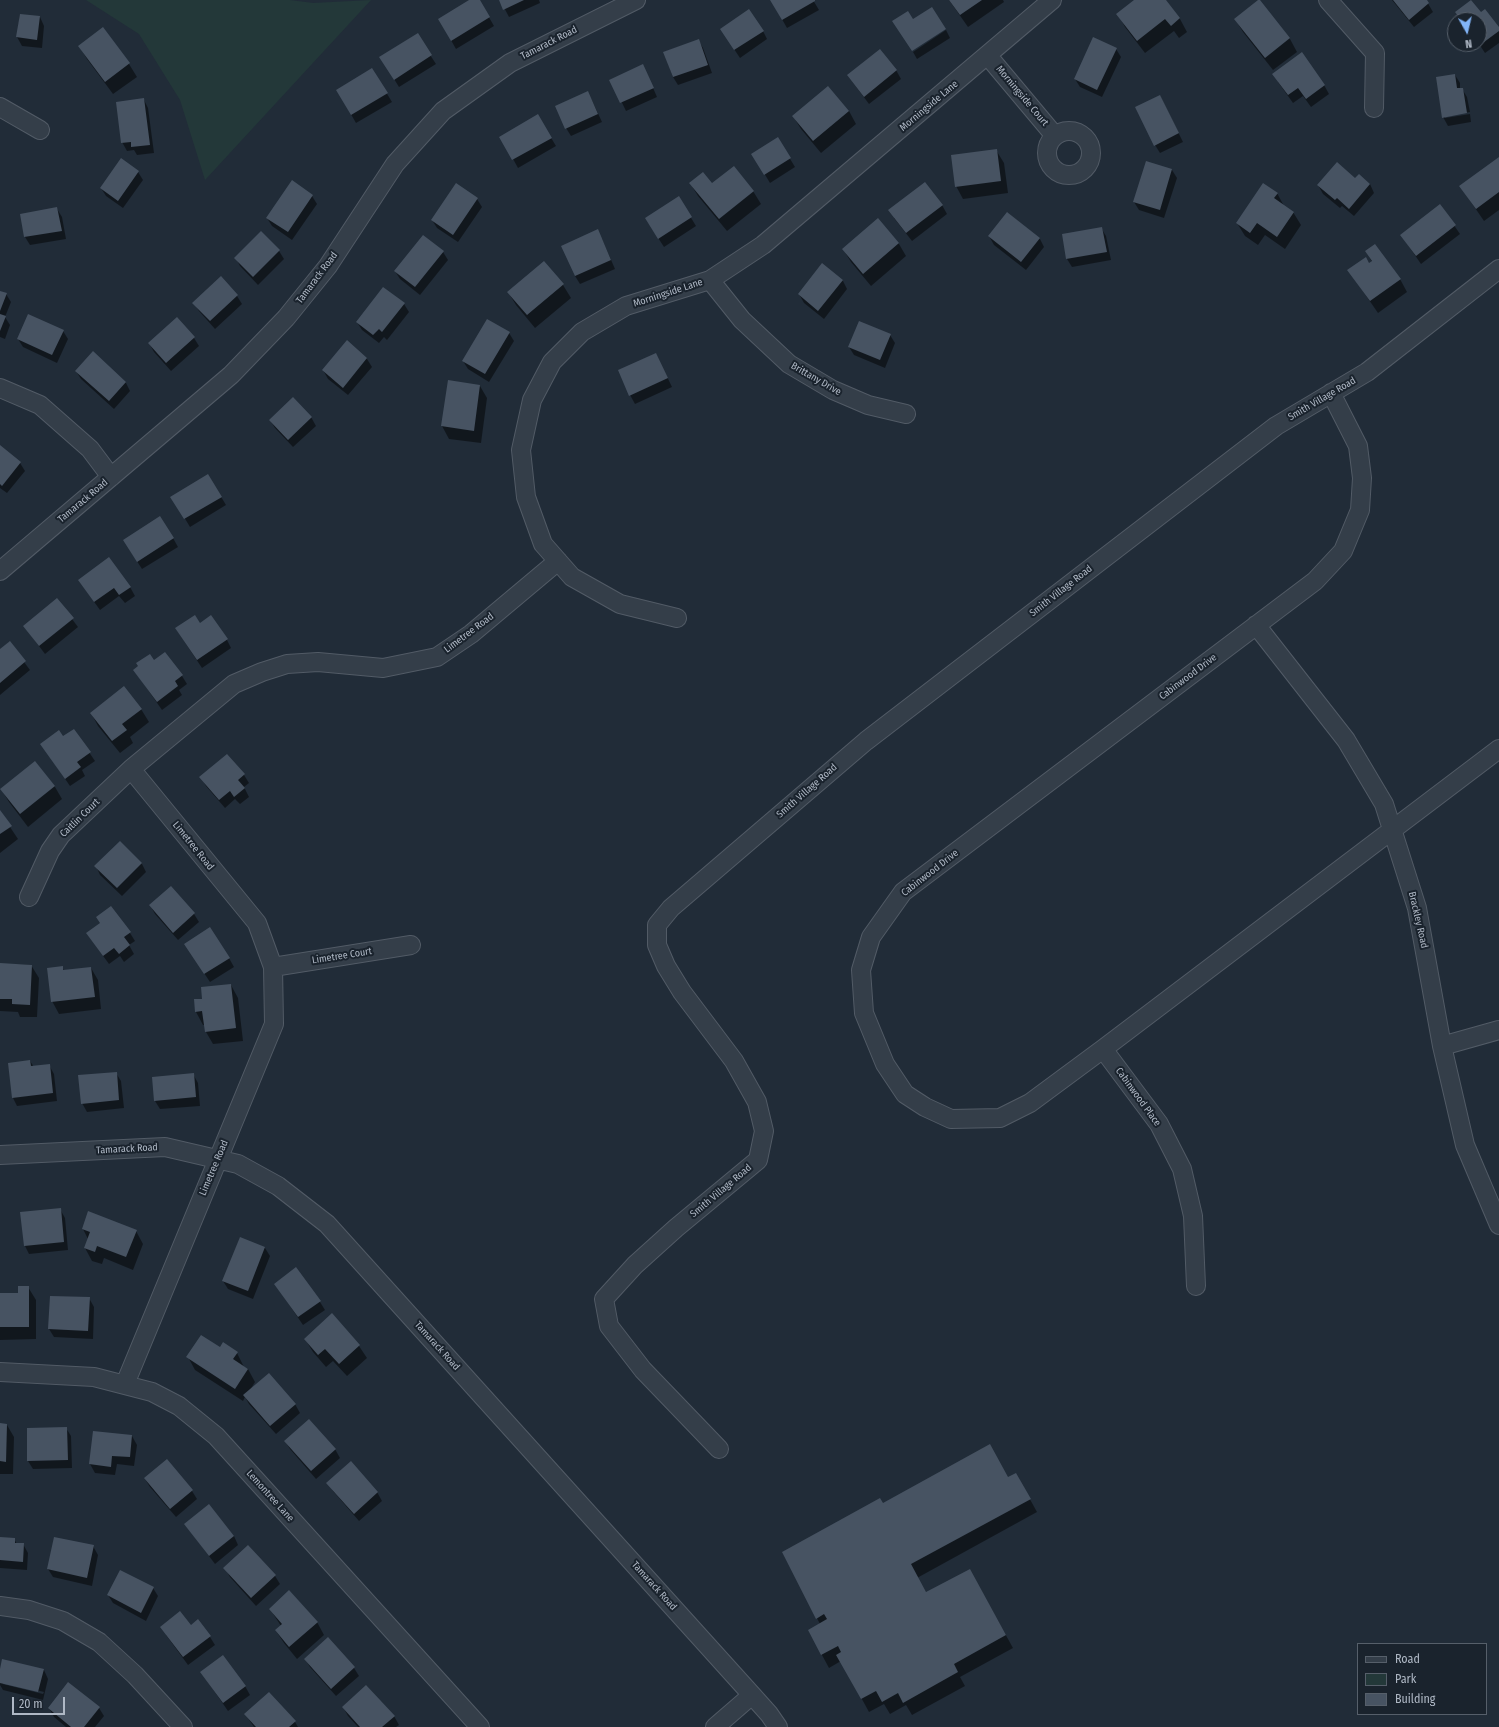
<!DOCTYPE html>
<html>
<head>
<meta charset="utf-8">
<style>
  body { margin:0 }
  #map { position:relative; width:1499px; height:1727px; overflow:hidden; background:#212c38; font-family:"Fira Sans Condensed",sans-serif }
  canvas { display:block }
  .legend { position:absolute; left:1357px; top:1643px; width:130px; height:72px; box-sizing:border-box; background:#1a232d; border:1px solid #565f6a; margin:0; padding:5px 7px; list-style:none; font-size:12px; color:#afb8c5 }
  .legend li { display:flex; align-items:center; gap:8px; height:20px }
  .legend b { width:20px; border:1px solid #565f6a }
  .north { position:absolute; left:1447px; top:12px; width:40px; height:40px; box-sizing:border-box; background:#1a232d; border:1px solid #565f6a; border-radius:50%; rotate:172deg; font-size:11px; font-weight:700; line-height:16px; text-align:center; color:#afb8c5 }
  .north::after { content:''; display:block; margin:auto; width:14px; height:18px; background:#82b4f7; clip-path:polygon(50% 0,100% 100%,50% 72%,0 100%) }
  .scale { position:absolute; left:12px; top:1697px; width:53px; height:18px; box-sizing:border-box; border:2px solid #afb8c5; border-top:0; padding-left:5px; font-size:12px; line-height:14px; white-space:nowrap; color:#afb8c5; -webkit-text-stroke:3px #1a232d; paint-order:stroke }
</style>
</head>
<body>
<div id="map">
<canvas width="1499" height="1727"></canvas>
<ul class="legend">
<li><b style="height:5px;background:#343e49"></b>Road</li>
<li><b style="height:11px;background:#233839"></b>Park</li>
<li><b style="height:11px;background:#475362"></b>Building</li>
</ul>
<div class="north">N</div>
<div class="scale">20 m</div>
</div>
<script>
const c = document.querySelector('canvas').getContext('2d');
c.lineJoin = 'round';
function paint(path, color) { c.fillStyle = color; c.fill(path, 'evenodd'); }
const poly = rows => new Path2D(rows.map(r => 'M' + r).join(''));
function stroke(path, color, width, dash) { c.strokeStyle = color; c.lineWidth = width; c.lineCap = dash ? 'butt' : 'round'; c.setLineDash(dash || []); c.stroke(path); }
function label(font, color, halo, rows, align = 'center') {
  c.font = font + ' "Fira Sans Condensed",sans-serif'; c.lineWidth = 4; c.setLineDash([]); c.textBaseline = 'middle'; c.strokeStyle = halo; c.fillStyle = color; for (const [text, x, y, turn = 0] of rows) {
    c.save(); c.translate(x, y); c.rotate((+turn || 0) * Math.PI / 180); c.textAlign = isNaN(turn) ? turn : align; if (halo) c.strokeText(text, 0, 0); c.fillText(text, 0, 0); c.restore();
  }
}
paint(poly([
  [86,0,290,0,313,3,371,0,205,180,180,100,139,34]
]), '#233839');
paint(poly([
  [471,0,479,0,494,26,456,49,439,19],
  [500,0,539,0,540,3,509,17],
  [771,0,813,0,819,10,787,28],
  [949,0,1003,0,1004,2,968,27],
  [1136,0,1165,0,1180,19,1187,32,1179,38,1174,31,1145,53,1125,27,1118,14],
  [1259,0,1290,39,1297,52,1273,70,1243,32,1235,19],
  [1392,0,1426,0,1433,12,1414,27],
  [1480,13,1499,29,1499,43,1485,53,1479,44,1479,20,1461,20],
  [20,15,40,17,44,26,42,48,22,46,17,37],
  [103,28,129,64,137,77,113,94,87,59,79,46],
  [946,30,950,38,917,59,913,52],
  [763,31,767,39,740,58,726,37],
  [417,35,436,64,399,87,386,66],
  [698,40,703,48,712,73,678,85,673,77,664,52],
  [1116,49,1121,57,1102,97,1080,87,1075,79],
  [372,69,392,102,356,123,337,90],
  [896,70,901,79,869,104,848,76],
  [647,74,657,97,626,111,611,80],
  [1455,75,1460,83,1460,89,1462,89,1467,97,1470,112,1445,116,1445,118,1470,114,1471,122,1448,126,1443,117],
  [1278,82,1324,85,1329,94,1311,107,1303,96,1293,103],
  [588,92,602,122,571,136,566,128],
  [1160,96,1183,142,1160,153,1155,145],
  [144,100,148,108,154,153,137,155,134,150,127,151,122,142],
  [849,111,856,124,821,153,801,129,793,116],
  [538,116,556,146,518,168,501,137],
  [778,139,795,167,770,183,758,163],
  [996,150,1004,163,1008,193,963,199,956,186],
  [1499,158,1499,210,1484,221,1460,186],
  [121,159,138,172,143,180,123,208,106,196,101,188],
  [1147,162,1172,170,1177,178,1164,218,1139,210,1134,202],
  [1356,180,1370,184,1374,193,1354,216,1342,206,1340,208,1323,194,1318,185],
  [690,183,712,185,753,191,761,204,727,231,698,196],
  [1277,193,1284,206,1293,212,1301,225,1285,249,1265,235,1258,245,1245,236,1237,223],
  [312,196,317,204,292,240,272,226,267,218],
  [679,198,696,226,664,247,651,227],
  [477,199,482,207,458,242,437,228,432,220],
  [942,205,947,214,912,241,894,218],
  [1440,205,1460,234,1421,264,1401,235],
  [57,209,62,217,66,239,30,245,25,237,21,215],
  [1008,213,1040,239,1044,247,1026,270,994,245,989,236],
  [878,220,899,244,906,256,871,286,851,262,843,249],
  [1101,228,1106,236,1111,260,1072,267,1067,259,1063,235],
  [602,239,615,269,580,284,575,276],
  [279,251,284,259,258,285,240,266,236,258],
  [1366,251,1400,279,1407,292,1378,313,1349,271,1372,262],
  [443,252,448,260,420,295,400,279,395,271],
  [544,262,563,285,571,298,535,328,516,305,508,292],
  [823,265,843,281,847,289,824,319,804,303,799,294],
  [221,278,237,296,242,304,215,329,199,311,194,303],
  [0,292,6,294,11,302,5,317,10,325,5,339,0,337],
  [404,304,409,312,387,340,384,337,379,343,362,330,357,322],
  [63,331,68,339,57,363,23,347,18,339],
  [509,333,514,341,489,382,468,369,463,361],
  [890,335,895,343,885,368,854,355,849,347],
  [194,338,199,346,171,371,154,352,149,343],
  [347,342,367,359,372,367,348,395,328,379,323,370],
  [93,353,126,383,130,391,114,409,81,379,76,371],
  [656,354,672,387,635,404,630,395],
  [480,386,487,398,481,443,449,439,442,426],
  [311,417,316,426,293,447,275,428,270,420],
  [0,447,20,463,25,471,7,493,0,488],
  [208,475,226,505,190,527,172,497],
  [173,538,178,547,142,569,129,549],
  [79,581,130,587,135,596,125,603,119,596,100,610],
  [57,599,78,627,45,654,24,626],
  [200,624,227,640,231,648,202,668,176,629],
  [9,642,30,670,0,695,0,650],
  [154,661,182,676,187,684,179,690,182,695,162,710,134,670],
  [141,709,149,722,130,737,133,743,120,753,98,726,91,713],
  [74,730,95,761,82,770,85,776,70,786,41,744,63,738],
  [35,762,55,787,62,799,28,827,9,802,1,789],
  [244,775,249,783,244,787,249,797,240,804,235,799,225,808,206,786,201,777],
  [0,812,18,839,0,853],
  [120,842,142,864,146,872,122,896,100,875,96,866],
  [171,888,194,914,199,922,178,940,155,914,150,905],
  [130,933,135,941,129,945,134,954,124,962,120,956,109,964,87,934],
  [190,952,229,958,234,967,210,982],
  [0,964,31,965,39,978,37,1017,20,1017,18,1012,0,1011],
  [62,967,64,971,91,968,98,980,101,1009,59,1014,52,1001],
  [231,985,238,998,243,1041,213,1044,206,1032,205,1025,203,1025,196,1012,195,1000,204,999],
  [30,1061,34,1067,49,1065,54,1074,57,1101,17,1106,13,1098],
  [116,1073,121,1081,124,1108,87,1112,82,1103],
  [193,1074,198,1083,200,1106,160,1109,155,1101],
  [60,1209,65,1218,68,1250,29,1254,25,1246],
  [83,1229,136,1231,143,1244,133,1270,104,1258,102,1264,92,1261,85,1248,88,1239],
  [240,1238,265,1248,270,1256,253,1299,228,1289,223,1281],
  [275,1284,320,1302,325,1310,303,1325],
  [28,1287,36,1300,36,1339,0,1340,0,1294,19,1294],
  [89,1298,94,1307,93,1339,54,1337,49,1329],
  [305,1339,359,1346,367,1358,347,1376,333,1361,326,1367,313,1352],
  [220,1348,237,1353,244,1367,248,1369,255,1382,250,1390,295,1404,300,1413,276,1434,249,1404,245,1397,243,1401,195,1370,188,1357],
  [0,1424,7,1425,14,1437,13,1474,0,1474],
  [66,1428,71,1436,72,1468,33,1469,28,1461],
  [94,1432,132,1436,137,1445,134,1466,117,1464,115,1475,95,1473,90,1464],
  [285,1441,335,1449,340,1458,316,1479,290,1449],
  [1016,1474,1037,1512,917,1578,926,1593,977,1583,1013,1648,960,1677,965,1686,912,1715,906,1705,890,1714,884,1704,869,1712,841,1661,829,1668,809,1631,820,1624,783,1552,883,1504,1008,1478],
  [145,1479,192,1491,197,1499,176,1517,150,1487],
  [328,1483,377,1492,382,1501,359,1521,333,1491],
  [185,1524,234,1536,238,1545,215,1564],
  [0,1538,14,1539,17,1544,23,1544,28,1553,27,1570,0,1568],
  [93,1546,98,1555,92,1586,53,1577,48,1569],
  [248,1547,275,1576,280,1584,256,1606,230,1577,225,1568],
  [153,1588,158,1596,146,1621,113,1603,108,1595],
  [270,1609,317,1622,324,1635,297,1659,284,1643,276,1631,281,1626],
  [190,1627,210,1637,215,1645,188,1665,166,1635],
  [305,1659,354,1668,359,1676,336,1696,310,1667],
  [44,1670,48,1679,43,1700,3,1690,0,1685,0,1673],
  [3,1682,44,1692,43,1694,3,1684],
  [201,1672,245,1686,250,1695,228,1711],
  [343,1707,394,1716,399,1725,396,1727,358,1727,348,1716],
  [49,1708,99,1708,104,1716,95,1727,66,1727,54,1717],
  [245,1714,295,1722,298,1727,254,1727]
]), '#0007');
paint(poly([
  [469,0,480,0,490,17,451,41,438,19],
  [499,0,524,0,503,10],
  [770,0,815,0,815,1,782,20],
  [949,0,982,0,960,15],
  [1134,0,1166,0,1180,18,1171,26,1165,19,1137,41,1116,14],
  [1258,0,1260,0,1290,38,1265,58,1234,19],
  [1393,0,1427,0,1429,3,1409,20],
  [1471,0,1481,12,1485,9,1499,27,1499,31,1480,45,1479,20,1461,20,1455,12],
  [932,7,946,29,912,51,892,21,908,11,913,19],
  [749,9,764,31,734,50,720,29],
  [20,14,40,16,37,40,16,37],
  [103,27,130,63,105,82,78,46],
  [418,33,432,55,394,80,379,57],
  [1093,37,1117,48,1097,90,1074,79],
  [699,39,708,65,673,77,663,52],
  [880,49,897,70,864,97,847,75],
  [1302,52,1325,85,1306,99,1298,88,1288,95,1272,74],
  [643,64,654,88,620,103,609,80],
  [372,68,388,93,351,115,336,90],
  [1455,74,1457,88,1463,88,1467,113,1442,118,1436,77],
  [828,86,849,111,813,141,792,116],
  [588,91,598,114,565,129,555,106],
  [1160,95,1179,133,1154,146,1135,107],
  [144,98,150,145,131,147,131,142,121,143,116,102],
  [538,114,552,138,512,160,499,137],
  [778,137,791,158,764,175,751,154],
  [997,149,1001,181,955,187,951,155],
  [1499,157,1499,192,1476,209,1459,186],
  [121,158,139,171,118,201,100,188],
  [1146,161,1172,169,1160,210,1133,202],
  [1337,162,1355,178,1359,174,1370,184,1349,209,1337,198,1335,200,1317,185],
  [734,166,754,191,719,219,689,183,703,172,712,183],
  [292,180,313,195,288,232,266,218],
  [925,182,943,205,906,233,888,210],
  [456,183,478,198,453,235,431,220],
  [1263,183,1278,193,1274,198,1294,212,1277,237,1257,223,1250,233,1236,223],
  [679,196,692,217,658,239,645,218],
  [1440,204,1456,225,1416,256,1400,235],
  [57,207,62,231,24,237,20,214],
  [1007,212,1040,238,1021,262,988,236],
  [878,218,899,243,863,274,842,249],
  [1102,227,1107,252,1066,259,1062,234],
  [598,229,611,260,575,276,561,246],
  [261,231,280,250,253,277,234,258],
  [423,235,444,251,415,287,394,271],
  [1375,244,1401,279,1370,301,1347,270,1366,257,1369,263,1372,261,1365,251],
  [544,261,564,284,527,315,507,292],
  [822,263,843,280,818,311,798,294],
  [221,276,238,295,210,321,192,303],
  [383,287,405,303,382,332,379,329,373,335,356,322],
  [0,291,7,293,0,311],
  [0,314,6,316,0,331],
  [28,314,64,330,52,355,17,339],
  [177,317,195,337,166,363,148,343],
  [487,319,510,332,485,374,462,361],
  [859,321,891,334,880,360,848,347],
  [347,340,367,358,343,388,322,370],
  [93,351,126,382,109,401,75,371],
  [656,353,668,378,629,396,618,370],
  [448,380,480,385,474,431,441,426],
  [293,397,312,417,288,440,269,420],
  [0,445,21,462,2,486,0,484],
  [208,474,222,497,184,519,170,497],
  [160,516,174,538,137,562,123,540],
  [109,557,131,587,119,595,114,588,94,602,78,580],
  [57,598,74,618,39,646,23,626],
  [195,615,200,623,211,615,228,639,197,660,175,628],
  [10,641,26,661,0,683,0,649],
  [165,652,183,675,175,681,178,686,157,702,133,670,138,666,136,663,150,654,154,660],
  [124,686,142,709,122,724,127,730,112,741,90,713],
  [74,729,91,752,77,762,81,767,65,779,40,744,59,730,63,736],
  [227,754,245,774,238,780,245,788,234,797,230,791,219,800,199,777],
  [35,761,55,786,20,814,0,789],
  [0,810,12,826,0,834],
  [120,841,142,863,117,888,94,866],
  [171,886,195,913,173,933,149,905],
  [111,906,131,932,124,937,130,945,119,954,114,948,103,956,86,933,100,923,96,917],
  [210,927,230,958,204,974,184,944],
  [0,963,32,965,30,1005,12,1004,12,999,0,999],
  [63,966,63,970,91,967,95,997,51,1002,47,968],
  [231,984,236,1028,205,1032,202,1011,195,1012,194,999,202,999,201,987],
  [30,1060,31,1066,50,1064,53,1093,12,1098,8,1063],
  [117,1072,119,1100,81,1104,78,1075],
  [194,1073,196,1097,154,1101,152,1077],
  [61,1208,64,1242,24,1246,20,1212],
  [88,1211,137,1230,126,1257,97,1246,95,1252,84,1248,90,1232,82,1229],
  [240,1237,265,1247,248,1291,222,1281],
  [296,1267,321,1301,298,1317,274,1284],
  [18,1286,29,1286,29,1327,0,1327,0,1293,18,1293],
  [50,1296,90,1297,88,1331,48,1329],
  [332,1313,360,1345,339,1364,325,1349,318,1355,304,1339],
  [201,1335,220,1347,223,1342,238,1352,233,1359,248,1369,235,1389,186,1357],
  [269,1373,296,1404,270,1426,243,1395],
  [309,1419,336,1449,311,1471,284,1441],
  [0,1423,7,1424,6,1462,0,1461],
  [67,1427,68,1460,27,1461,27,1428],
  [93,1431,132,1435,130,1457,112,1456,111,1467,89,1464],
  [990,1444,1008,1477,1016,1473,1031,1499,911,1564,926,1592,970,1569,1006,1635,954,1664,958,1672,903,1703,898,1693,882,1702,876,1691,861,1699,836,1655,841,1652,838,1646,821,1655,808,1630,827,1619,824,1614,816,1619,782,1552,880,1498,883,1503],
  [167,1459,193,1490,170,1509,144,1478],
  [351,1461,378,1492,354,1514,326,1483],
  [209,1504,234,1536,209,1556,184,1524],
  [0,1537,15,1538,15,1543,24,1543,23,1562,0,1560],
  [54,1537,94,1545,87,1578,47,1569],
  [248,1545,276,1575,251,1598,223,1568],
  [120,1570,154,1587,141,1613,107,1595],
  [289,1590,318,1622,289,1647,275,1630,282,1624,269,1609],
  [180,1611,191,1625,198,1619,211,1636,183,1657,160,1627],
  [328,1637,355,1667,331,1689,304,1659],
  [223,1655,246,1686,223,1703,200,1672],
  [2,1659,44,1669,38,1692,0,1683,0,1669],
  [68,1682,100,1707,84,1727,71,1727,48,1708],
  [366,1685,395,1716,382,1727,360,1727,342,1707],
  [269,1692,296,1721,289,1727,256,1727,244,1714]
]), '#475362');
const minor = poly([
  [1328,0,1375,53,1374,108],
  [988,56,1055,136],
  [0,107,40,130],
  '1047 153a22 22 0 1 1 44 0a22 22 0 1 1-44 0Z',
  [710,280,742,320,789,364,833,390,868,405,906,414],
  [0,388,40,405,90,449,111,477],
  [1331,393,1358,446,1362,478,1360,510,1343,551,1315,581,903,892,871,937,861,970,864,1013,885,1064,905,1094,925,1107,951,1119,1000,1118,1030,1103,1103,1049,1499,749],
  [0,571,231,375,286,318,328,266,395,164,443,111,510,63,636,0],
  [677,618,620,604,572,577,543,544,526,497,521,450,532,400,552,362,582,332,626,306,710,280,763,245,1052,0],
  [1256,625,1346,740,1384,804,1417,908,1442,1046,1465,1145,1499,1225],
  [29,897,50,851,61,835,131,769,234,684,262,672,287,664,318,662,383,668,437,657,471,634,558,561],
  [273,967,411,945],
  [1442,1046,1499,1030],
  [1103,1049,1159,1124,1182,1169,1193,1216,1196,1286],
  [0,1155,165,1147,238,1164,278,1186,327,1224,752,1695,769,1714,778,1727],
  [0,1372,94,1377,152,1392,179,1406,216,1436,480,1727],
  [125,1384,274,1024,273,967,257,923,131,769],
  [719,1449,643,1370,609,1326,604,1299,635,1265,676,1228,758,1160,764,1131,757,1102,734,1061,682,992,666,966,657,945,657,925,671,908,866,741,1276,426,1367,372,1499,269],
  [0,1606,29,1610,63,1621,99,1642,135,1675,183,1727],
  [715,1727,752,1695]
]);
stroke(minor, '#525b66', 20);
stroke(minor, '#343e49', 18);
label('10px', '#afb8c5', '#1a232d', [
  ["Tamarack Road",549,43,-27],
  ["Morningside Court",1022,96,50],
  ["Morningside Lane",929,106,-40],
  ["Tamarack Road",317,278,-53],
  ["Morningside Lane",668,293,-18],
  ["Brittany Drive",816,379,30],
  ["Smith Village Road",1322,399,-30],
  ["Tamarack Road",83,501,-40],
  ["Smith Village Road",1061,591,-38],
  ["Limetree Road",469,633,-37],
  ["Cabinwood Drive",1188,677,-37],
  ["Smith Village Road",807,791,-41],
  ["Caitlin Court",80,818,-44],
  ["Limetree Road",193,846,51],
  ["Cabinwood Drive",930,873,-38],
  ["Brackley Road",1418,920,77],
  ["Limetree Court",342,956,-9],
  ["Cabinwood Place",1138,1097,54],
  ["Tamarack Road",127,1149,-3],
  ["Limetree Road",214,1168,-67],
  ["Smith Village Road",721,1191,-40],
  ["Tamarack Road",437,1346,48],
  ["Lemontree Lane",270,1496,48],
  ["Tamarack Road",654,1586,48]
]);
</script>
</body>
</html>
